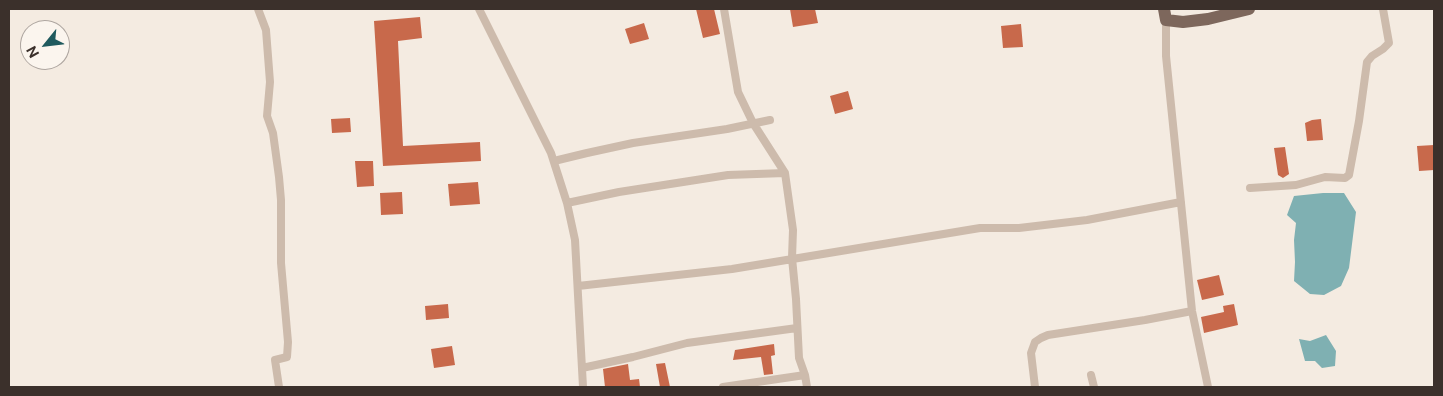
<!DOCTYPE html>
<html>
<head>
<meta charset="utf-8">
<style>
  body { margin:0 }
  #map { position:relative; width:1443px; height:396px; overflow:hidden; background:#f4ebe1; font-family:"Public Sans",sans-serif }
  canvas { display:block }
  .frame { position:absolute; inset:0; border:10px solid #3b302b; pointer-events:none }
  .north { position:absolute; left:20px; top:20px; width:50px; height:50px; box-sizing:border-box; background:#fbf5ee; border:1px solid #aea6a0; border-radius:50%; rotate:241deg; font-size:14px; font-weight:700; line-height:20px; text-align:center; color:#3b302b }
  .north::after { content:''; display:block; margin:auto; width:18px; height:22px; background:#1f5a5e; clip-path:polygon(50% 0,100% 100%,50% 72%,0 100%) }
</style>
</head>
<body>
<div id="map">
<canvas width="1443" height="396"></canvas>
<div class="frame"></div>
<div class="north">N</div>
</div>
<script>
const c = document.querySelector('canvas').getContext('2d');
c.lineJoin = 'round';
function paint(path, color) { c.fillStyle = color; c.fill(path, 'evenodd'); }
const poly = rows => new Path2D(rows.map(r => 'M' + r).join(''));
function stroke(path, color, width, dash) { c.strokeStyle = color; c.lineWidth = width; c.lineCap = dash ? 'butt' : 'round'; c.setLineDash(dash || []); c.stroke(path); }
paint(poly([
  [1323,193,1344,193,1356,212,1349,268,1341,286,1324,295,1310,294,1294,281,1295,262,1294,240,1296,223,1287,215,1294,196],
  [1326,335,1336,351,1335,366,1322,368,1315,361,1305,361,1299,339,1310,341]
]), '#7fb0b2');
paint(poly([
  [696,9,714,9,720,34,703,38],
  [790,9,815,9,818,23,793,27],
  [420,17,422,38,398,41,403,146,480,142,481,161,383,166,374,21],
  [644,23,649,39,630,44,625,29],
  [1021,24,1023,47,1003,48,1001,26],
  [848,91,853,109,835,114,830,96],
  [350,118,351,132,332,133,331,119],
  [1321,119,1323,140,1307,141,1305,123,1312,120],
  [1434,145,1434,170,1419,171,1417,146],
  [1285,147,1289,174,1283,178,1278,175,1274,148],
  [355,161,373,161,374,186,357,187],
  [478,182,480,204,450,206,448,184],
  [402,192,403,214,381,215,380,193],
  [1219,275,1224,295,1202,300,1197,280],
  [448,304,449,318,426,320,425,306],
  [1234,304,1238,325,1204,333,1201,317,1224,312,1223,306],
  [774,344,775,355,771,356,773,374,764,375,761,357,733,360,735,350],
  [452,346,455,365,434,368,431,349],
  [665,363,670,387,660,387,656,364],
  [628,364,630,380,639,379,640,387,605,387,603,369]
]), '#c8694b');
stroke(poly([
  [258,9,266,30,270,82,267,116,273,133,279,177,281,200,281,263,288,342,287,357,275,360,279,387],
  [479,9,551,153,567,203,575,240,583,387],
  [724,9,738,92,753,123,785,173,793,230,792,258,796,299,799,358,805,375,807,387],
  [1166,20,1166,56,1192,311,1208,387],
  [554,161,587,153,633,143,727,129,770,120],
  [1250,188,1296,185,1325,177,1345,178,1349,175,1359,121,1367,62,1372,56,1383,49,1389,43,1383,9],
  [567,203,619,192,728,175,785,173],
  [578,286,732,269,980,228,1019,228,1087,220,1181,202],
  [582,368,633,357,687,343,797,328],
  [1091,375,1094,387],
  [723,387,805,375],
  [1035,387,1031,353,1035,342,1041,338,1048,335,1145,320,1192,311]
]), '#cdbbac', 8);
stroke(poly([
  [1164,9,1166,20,1183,22,1208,19,1249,9]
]), '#7d675c', 12);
</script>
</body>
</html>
